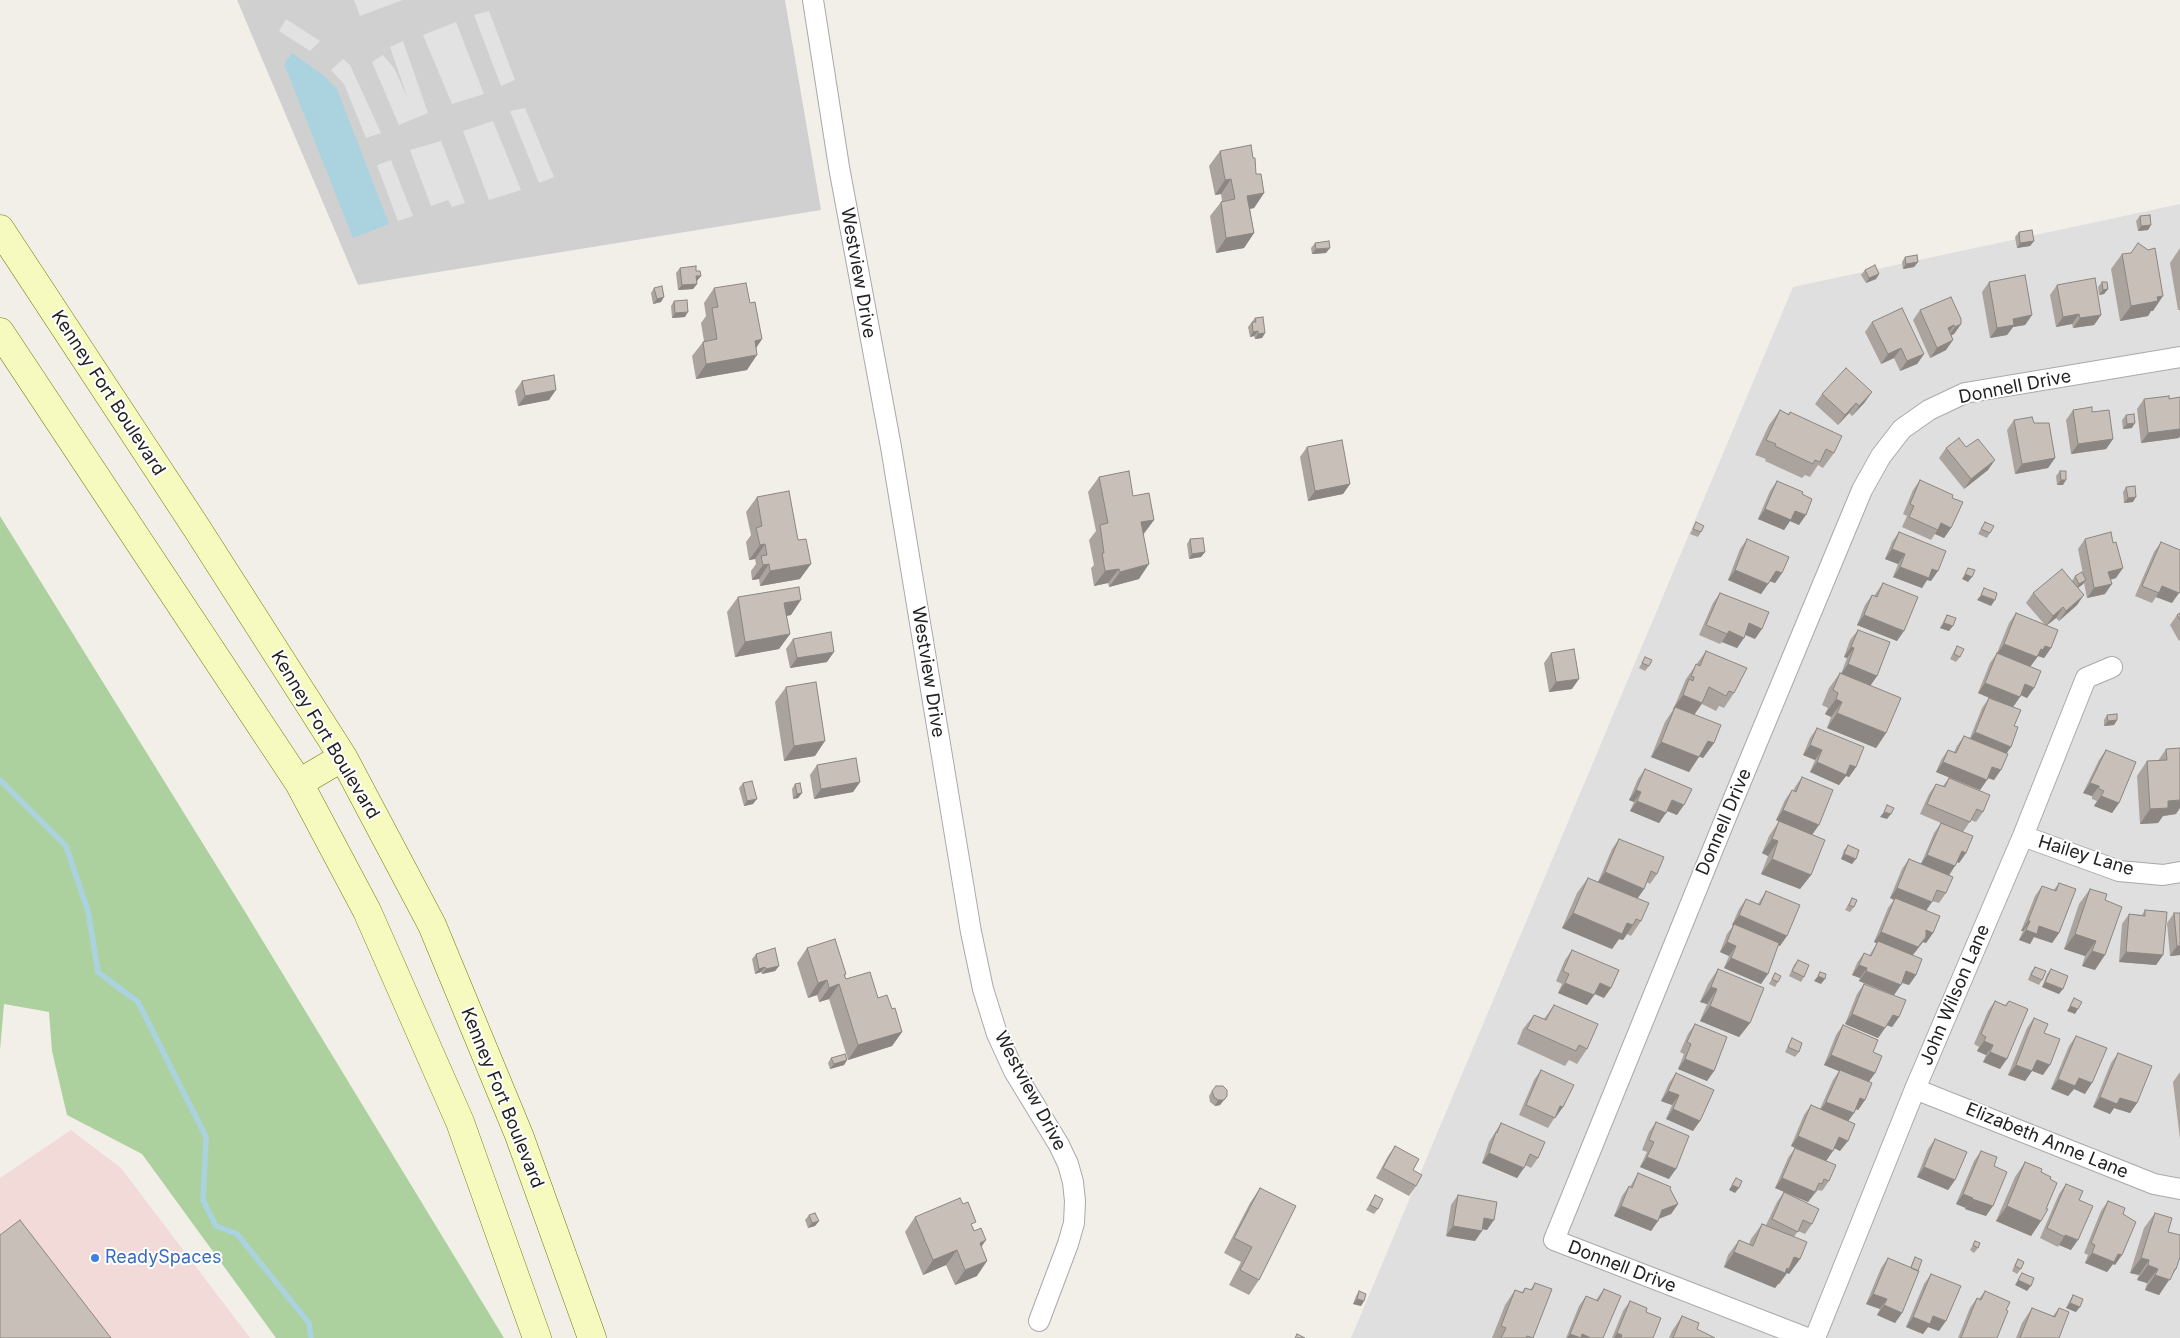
<!DOCTYPE html>
<html>
<head>
<meta charset="utf-8">
<style>
  body { margin:0 }
  canvas { display:block; background:#f2efe9 }
</style>
</head>
<body>
<canvas width="2180" height="1338"></canvas>
<script>
const c = document.querySelector('canvas').getContext('2d');
c.lineJoin = 'round';
function paint(path, color) { c.fillStyle = color; c.fill(path, 'evenodd'); }
const poly = rows => new Path2D(rows.map(r => 'M' + r).join(''));
function stroke(path, color, width, dash) { c.strokeStyle = color; c.lineWidth = width; c.lineCap = dash ? 'butt' : 'round'; c.setLineDash(dash || []); c.stroke(path); }
function label(font, color, halo, rows, align = 'center') {
  c.font = font + ' Inter,sans-serif'; c.lineWidth = 4; c.setLineDash([]); c.textBaseline = 'middle'; c.strokeStyle = halo; c.fillStyle = color; for (const [text, x, y, turn = 0] of rows) {
    c.save(); c.translate(x, y); c.rotate((+turn || 0) * Math.PI / 180); c.textAlign = isNaN(turn) ? turn : align; if (halo) c.strokeText(text, 0, 0); c.fillText(text, 0, 0); c.restore();
  }
}
paint(poly([
  [2180,204,2180,1338,1351,1338,1793,287]
]), '#e0dfdf');
paint(poly([
  [71,1130,121,1168,250,1338,0,1338,0,1178]
]), '#f2dad9');
paint(poly([
  [237,0,785,0,821,210,358,285]
]), '#d0d0d0');
paint(poly([
  [0,516,244,910,504,1338,276,1338,142,1154,67,1115,52,1051,49,1012,4,1004,0,1050]
]), '#add19e');
paint(poly([
  [354,0,403,0,360,16],
  [489,11,515,80,501,86,474,15],
  [286,19,320,41,310,51,279,31],
  [456,22,484,94,452,104,423,35],
  [403,41,428,113,399,125,372,62,383,55,394,68,408,99,390,47],
  [343,59,350,65,381,133,366,138,344,84,331,70],
  [525,108,554,177,539,183,510,111],
  [493,121,521,190,489,200,463,131],
  [441,141,465,203,452,207,448,200,431,206,410,150],
  [391,160,413,216,398,221,377,165]
]), '#e2e2e2');
paint(poly([
  [292,53,323,75,337,89,389,224,353,238,284,64]
]), '#aad3df');
stroke(poly([
  [0,780,66,846,88,911,98,972,138,1002,206,1137,203,1200,216,1226,237,1234,309,1323,311,1338]
]), '#aad3df', 5.5);
const street = poly([
  [813,0,839,167,891,447,971,932,983,989,997,1034,1014,1071,1059,1145,1068,1164,1073,1182,1075,1201,1074,1223,1068,1244,1039,1321],
  [2023,836,2119,871,2163,875,2180,872],
  [1915,1089,2154,1184,2180,1189],
  [1807,1338,1554,1240,1726,817,1862,490,1881,456,1902,429,1929,410,1965,393,2180,357],
  [1815,1338,1915,1089,2023,836,2086,678,2112,667]
]);
const secondary = poly([
  [0,229,196,527,343,757,432,925,519,1135,592,1338],
  [0,332,299,783,367,911,460,1122,537,1338],
  [299,783,343,757]
]);
stroke(street, '#a9a9a9', 22);
stroke(secondary, '#707d05', 29);
stroke(street, '#fff', 20);
stroke(secondary, '#f7fabf', 28);
paint(poly([
  [1220,151,1256,174,1264,193,1254,208,1250,209,1254,233,1244,248,1216,253,1210,216,1221,202,1222,201,1221,194,1215,195,1209,166],
  [2140,216,2151,225,2148,230,2138,231,2136,221],
  [2019,232,2034,241,2030,246,2017,248,2015,237],
  [1315,243,1326,253,1312,254,1311,248],
  [2180,248,2180,310,2178,310,2170,263],
  [2122,254,2153,311,2151,311,2148,316,2120,321,2111,269],
  [1905,257,1918,262,1914,267,1903,269,1902,262],
  [680,268,697,281,697,284,693,289,678,290,676,273],
  [1865,270,1879,274,1876,279,1866,283,1861,275],
  [1989,282,2032,315,2025,325,2013,327,2007,335,1990,338,1982,292],
  [2102,282,2108,289,2104,294,2099,295,2098,287],
  [2057,285,2101,315,2094,325,2073,328,2072,324,2056,327,2050,295],
  [654,288,661,302,653,304,651,293],
  [714,288,750,303,762,339,756,348,747,370,696,379,692,356,703,342,704,341,701,323,706,316,704,303],
  [674,301,685,317,672,318,671,306],
  [1920,310,1961,324,1954,334,1951,335,1946,350,1930,358,1913,320],
  [1255,318,1265,333,1262,338,1255,339,1254,336,1250,337,1248,327],
  [1872,322,1924,354,1917,364,1900,371,1894,358,1881,364,1865,332],
  [522,381,549,400,518,406,515,391],
  [1822,394,1865,402,1852,416,1849,413,1838,425,1815,404],
  [2180,397,2180,436,2179,438,2141,443,2137,409,2144,399,2169,399],
  [1780,410,1788,414,1790,412,1834,453,1823,468,1818,465,1810,477,1805,475,1802,478,1765,461,1766,459,1755,455,1769,425],
  [2073,410,2092,412,2113,439,2106,449,2071,454,2066,420],
  [2126,415,2132,428,2123,429,2122,420],
  [2014,420,2034,423,2055,458,2048,468,2015,474,2007,430],
  [1307,447,1350,484,1343,494,1308,501,1300,457],
  [1966,447,1988,470,1964,489,1939,458,1946,448],
  [2060,471,2063,485,2057,485,2056,476],
  [1099,477,1133,496,1154,520,1144,534,1139,579,1109,587,1108,583,1094,586,1091,568,1094,565,1089,540,1096,531,1088,492],
  [1920,480,1952,498,1951,528,1944,538,1935,534,1931,540,1902,527,1907,516,1903,514,1913,490],
  [1777,481,1802,494,1799,525,1790,521,1784,530,1758,519,1770,491],
  [2126,487,2133,502,2124,503,2123,492],
  [757,497,800,579,760,586,759,579,752,580,751,571,756,564,755,559,749,560,746,542,751,535,746,512],
  [1696,522,1701,532,1698,537,1690,534],
  [1985,522,1990,533,1987,538,1978,534],
  [1899,532,1931,581,1927,580,1922,588,1893,577,1898,564,1885,559,1892,542],
  [1190,539,1205,552,1201,557,1189,559,1187,544],
  [1747,539,1782,573,1775,583,1770,581,1761,594,1728,580,1740,549],
  [2085,539,2116,578,2110,580,2105,594,2087,598,2084,583,2082,585,2078,588,2077,605,2059,621,2056,618,2047,625,2051,648,2044,658,2038,656,2030,667,2034,688,2027,698,2021,695,2013,707,2014,726,2011,747,2006,753,1994,780,1988,778,1980,790,1936,772,1941,760,1948,750,1954,752,1957,746,1964,736,1970,738,1982,708,1989,698,1978,693,1990,663,1997,653,2009,623,2016,613,2045,625,2026,603,2033,593,2072,581,2075,576,2083,574,2078,549],
  [2161,542,2172,603,2156,597,2152,603,2135,596,2154,552],
  [1883,583,1897,641,1857,625,1865,605,1872,595,1874,596],
  [1720,593,1755,639,1745,635,1737,648,1722,642,1720,644,1699,635,1713,603],
  [738,597,791,615,786,616,790,634,779,649,735,657,727,612],
  [2180,613,2180,640,2179,641,2170,625,2177,615],
  [1947,615,1949,631,1940,628,1944,620],
  [1858,630,1877,676,1870,686,1886,733,1876,748,1827,728,1831,717,1825,714,1828,708,1822,705,1829,688,1840,673,1841,674,1847,658,1844,657,1850,640],
  [793,639,827,662,790,668,786,649],
  [1957,646,1960,657,1956,662,1950,659,1954,651],
  [1706,651,1734,693,1724,708,1719,706,1716,711,1702,704,1694,715,1714,743,1703,758,1699,756,1689,772,1651,757,1665,722,1673,710,1686,679],
  [1551,653,1572,689,1549,692,1544,663],
  [1645,657,1649,666,1645,671,1639,668],
  [786,687,815,756,784,761,775,702],
  [2107,715,2117,720,2114,725,2104,726,2104,720],
  [1817,728,1856,767,1849,777,1846,776,1839,785,1810,772,1815,760,1803,755,1810,738],
  [2166,749,2176,814,2163,816,2158,823,2140,824,2137,776,2147,761,2158,761],
  [2106,750,2119,803,2112,813,2094,806,2097,801,2092,799,2092,796,2083,793,2099,760],
  [817,765,860,782,853,792,814,799,810,775],
  [1645,769,1677,815,1667,811,1659,823,1630,811,1634,802,1629,800,1638,779],
  [1802,777,1812,835,1811,875,1800,889,1761,874,1768,856,1762,853,1769,836,1779,821,1776,820,1785,800,1792,790,1793,791,1795,787],
  [1949,778,1983,812,1976,822,1971,820,1963,832,1966,853,1959,863,1957,862,1949,876,1946,893,1939,903,1932,901,1926,911,1933,933,1926,943,1923,942,1913,955,1916,975,1909,985,1901,983,1894,995,1859,981,1860,978,1852,975,1857,963,1864,953,1869,956,1877,943,1874,942,1888,908,1894,900,1890,898,1902,869,1909,859,1921,864,1934,833,1941,823,1920,814,1929,794,1936,784,1943,786],
  [743,783,753,804,744,806,739,788],
  [795,784,802,793,798,798,793,799,792,789],
  [1619,839,1657,874,1650,884,1647,882,1644,889,1637,899,1641,921,1631,936,1627,934,1623,940,1619,939,1612,949,1562,928,1577,893,1588,878,1598,882,1612,849],
  [1848,845,1852,864,1841,859,1844,850],
  [2059,883,2059,933,2052,943,2034,937,2030,944,2019,940,2023,931,2021,931,2035,896,2042,886,2053,891],
  [2090,889,2105,900,2095,970,2082,966,2085,956,2064,949,2079,904],
  [1766,891,1780,946,1778,945,1761,984,1724,968,1729,956,1720,952,1727,934,1733,926,1732,925,1739,909,1746,899,1758,904],
  [1852,898,1854,907,1850,912,1845,910],
  [2145,910,2163,955,2156,965,2119,962,2122,924,2129,914,2142,915],
  [2174,913,2180,913,2180,955,2170,956,2167,923],
  [807,948,846,974,845,976,846,979,878,998,892,1009,902,1032,892,1046,848,1060,829,999,819,1002,817,995,808,998,797,963],
  [1572,950,1604,998,1595,994,1587,1005,1558,993,1562,984,1556,981,1565,960],
  [756,954,779,966,775,971,762,974,761,972,755,974,752,959],
  [1798,960,1804,977,1801,982,1789,976,1794,965],
  [2035,967,2042,980,2039,985,2028,980,2031,972],
  [1718,969,1750,1023,1739,1037,1700,1021,1707,1004,1700,1002,1708,984],
  [2051,969,2059,994,2042,987,2047,974],
  [1775,973,1778,982,1775,987,1769,984],
  [1864,984,1899,1017,1892,1027,1887,1025,1878,1038,1845,1024,1857,994],
  [1995,1001,2005,1005,2009,1001,2000,1069,1983,1062,1986,1055,1977,1051,1979,1047,1974,1044,1988,1011],
  [1554,1005,1587,1049,1577,1064,1569,1060,1565,1066,1517,1044,1523,1029,1534,1015,1544,1019],
  [2034,1018,2044,1033,2043,1075,2032,1071,2025,1081,2008,1075,2027,1028],
  [1695,1024,1714,1071,1707,1081,1678,1069,1684,1054,1680,1052,1688,1034],
  [1843,1025,1873,1052,1875,1073,1868,1082,1865,1100,1858,1110,1856,1109,1848,1121,1840,1151,1834,1148,1826,1161,1791,1146,1804,1115,1811,1105,1820,1109,1833,1080,1839,1071,1824,1065,1836,1035],
  [2076,1036,2085,1094,2074,1089,2068,1096,2051,1089,2069,1046],
  [1792,1038,1799,1052,1795,1057,1785,1052],
  [2118,1053,2137,1103,2130,1113,2114,1108,2110,1114,2093,1107,2111,1063],
  [831,1058,847,1060,844,1065,830,1069,828,1063],
  [1541,1070,1556,1117,1555,1117,1548,1128,1519,1115,1534,1080],
  [2180,1072,2180,1139,2173,1082],
  [1676,1073,1693,1131,1666,1119,1672,1105,1661,1101,1669,1083],
  [1212,1091,1227,1096,1220,1105,1215,1106,1210,1102,1209,1096],
  [1656,1122,1669,1179,1640,1167,1647,1152,1642,1150,1649,1132],
  [1501,1123,1538,1158,1531,1168,1525,1165,1517,1178,1482,1163,1489,1142],
  [1935,1139,1955,1180,1948,1190,1917,1177,1928,1149],
  [1395,1146,1413,1170,1416,1186,1409,1196,1376,1178,1388,1156],
  [1795,1148,1829,1181,1822,1191,1818,1190,1808,1202,1775,1188,1788,1158],
  [1981,1151,1994,1166,1986,1216,1965,1209,1966,1208,1956,1204,1974,1161],
  [2025,1162,2041,1172,2041,1221,2031,1236,1996,1221,2015,1177],
  [1638,1173,1670,1189,1678,1204,1671,1214,1659,1219,1651,1231,1614,1216,1622,1196,1629,1186,1630,1187],
  [2066,1184,2071,1250,2059,1245,2058,1247,2040,1238,2059,1194],
  [1260,1188,1259,1280,1249,1295,1229,1285,1241,1262,1224,1253,1250,1203],
  [1784,1192,1812,1224,1805,1234,1798,1231,1794,1237,1800,1259,1789,1274,1787,1273,1779,1284,1778,1284,1775,1288,1724,1267,1728,1255,1739,1240,1749,1244,1751,1239,1762,1224,1766,1225,1777,1202],
  [1375,1195,1378,1209,1374,1214,1366,1210],
  [1458,1195,1487,1230,1482,1229,1475,1241,1446,1236,1451,1205],
  [2108,1201,2123,1214,2115,1265,2113,1264,2107,1272,2085,1263,2088,1255,2084,1253,2101,1211],
  [2155,1213,2168,1232,2172,1276,2159,1295,2145,1290,2147,1283,2137,1280,2139,1275,2130,1273,2144,1228],
  [809,1215,819,1221,815,1226,808,1228,805,1220],
  [915,1217,973,1227,981,1247,977,1276,955,1285,946,1265,923,1275,905,1232],
  [1975,1241,1978,1248,1974,1253,1970,1250],
  [1915,1257,1902,1313,1895,1323,1877,1315,1880,1309,1866,1304,1881,1268,1888,1258,1910,1268,1912,1263],
  [2018,1259,2021,1269,2017,1274,2012,1271,2015,1264],
  [1931,1274,1939,1331,1928,1327,1923,1334,1906,1327,1924,1284],
  [1535,1283,1533,1338,1492,1338,1505,1305,1515,1290,1522,1292,1525,1288,1530,1290],
  [1604,1289,1603,1338,1566,1338,1579,1306,1586,1296,1596,1300],
  [1359,1291,1364,1301,1361,1306,1353,1304,1356,1296],
  [1985,1291,2006,1310,1997,1338,1958,1338,1970,1308,1977,1298,1979,1299],
  [2073,1295,2076,1312,2066,1308,2070,1300],
  [1630,1301,1646,1312,1653,1338,1612,1338,1623,1311],
  [2032,1308,2053,1316,2059,1308,2059,1338,2016,1338,2022,1323],
  [1682,1316,1697,1329,1715,1338,1669,1338,1672,1331]
]), '#aba49e');
paint(poly([
  [1231,179,1221,194,1215,195,1225,180],
  [1264,193,1254,208,1237,211,1247,196],
  [2151,225,2148,230,2138,231,2141,226],
  [1254,233,1244,248,1216,253,1226,238],
  [2034,241,2030,246,2017,248,2020,243],
  [1330,248,1326,253,1312,254,1316,249],
  [1918,262,1914,267,1903,269,1906,264],
  [1879,274,1876,279,1866,283,1869,278],
  [696,276,701,276,697,281,693,281],
  [697,284,693,289,678,290,682,285],
  [2108,289,2104,294,2099,295,2103,290],
  [2163,296,2153,311,2151,311,2148,316,2120,321,2131,306,2157,297],
  [664,297,661,302,653,304,657,299],
  [688,312,685,317,672,318,675,313],
  [2079,314,2072,324,2056,327,2063,317],
  [2032,315,2025,325,2013,327,2007,335,1990,338,1997,328,2013,319],
  [2101,315,2094,325,2073,328,2080,318],
  [1961,324,1954,334,1948,337,1955,327],
  [1954,325,1947,335,1948,328],
  [1258,331,1254,336,1250,337,1253,332],
  [1265,333,1262,338,1255,339,1258,334],
  [762,339,752,354,755,341],
  [1953,340,1946,350,1930,358,1937,348],
  [1901,348,1894,358,1881,364,1888,354],
  [1924,354,1917,364,1900,371,1907,361],
  [757,355,747,370,696,379,706,364],
  [556,390,549,400,518,406,525,396],
  [1872,392,1865,402,1852,416,1859,406],
  [1856,403,1849,413,1838,425,1845,415],
  [2135,423,2132,428,2123,429,2127,424],
  [2180,429,2180,436,2179,438,2141,443,2148,433],
  [2113,439,2106,449,2071,454,2078,444],
  [2055,458,2048,468,2015,474,2022,464],
  [1995,460,1988,470,1964,489,1971,479],
  [2061,480,2066,480,2063,485,2057,485],
  [1350,484,1343,494,1308,501,1315,491],
  [2136,497,2133,502,2124,503,2128,498],
  [1765,509,1795,511,1806,515,1799,525,1790,521,1784,530,1758,519],
  [1154,520,1143,534,1141,522],
  [1941,523,1951,528,1944,538,1935,534],
  [765,544,755,559,749,560,760,545],
  [1892,549,1905,554,1898,564,1885,559],
  [1205,552,1201,557,1189,559,1192,554],
  [769,564,759,579,752,580,763,565],
  [811,564,800,579,760,586,770,571],
  [1149,564,1139,579,1109,587,1120,572],
  [1900,567,1932,569,1938,571,1931,581,1927,580,1922,588,1893,577],
  [2123,568,2116,578,2101,582,2108,572],
  [1119,569,1108,583,1094,586,1105,571],
  [1735,570,1768,584,1761,594,1728,580],
  [1776,571,1782,573,1775,583,1769,581],
  [1965,574,1972,577,1968,582,1962,579],
  [2086,580,2082,585,2076,589,2079,584],
  [2112,584,2105,594,2087,598,2094,588],
  [2162,586,2179,593,2172,603,2156,597],
  [1981,595,1995,600,1991,606,1977,600],
  [2084,595,2077,605,2059,621,2066,611],
  [801,600,791,615,774,618,784,603],
  [2063,607,2056,618,2046,626,2053,616],
  [1864,615,1904,631,1897,641,1857,625],
  [1749,623,1762,629,1755,639,1742,633],
  [1944,623,1953,626,1949,631,1940,628],
  [1729,631,1744,638,1737,648,1722,642],
  [790,634,779,649,735,657,745,642],
  [2004,644,2041,649,2045,646,2051,648,2044,658,2038,656,2030,667,1997,654],
  [1851,647,1854,648,1847,658,1844,657],
  [834,652,827,662,790,668,797,658],
  [1848,664,1877,676,1870,686,1841,674],
  [1579,679,1572,689,1549,692,1556,682],
  [1985,683,2020,697,2013,707,1978,693],
  [2025,684,2034,688,2027,698,2018,694],
  [1683,695,1702,703,1692,718,1675,707,1672,710],
  [1836,699,1842,702,1831,717,1825,714],
  [1837,713,1886,733,1876,748,1827,728],
  [2117,720,2114,725,2104,726,2108,721],
  [1975,732,2011,747,2004,757,1968,742],
  [825,741,815,756,784,761,794,746],
  [1708,741,1714,743,1703,758,1697,756],
  [1661,742,1699,757,1689,772,1651,757],
  [1810,745,1822,750,1815,760,1803,755],
  [1817,762,1850,765,1856,767,1849,777,1846,776,1839,785,1810,772],
  [1943,762,1987,780,1980,790,1936,772],
  [1992,767,2001,770,1994,780,1985,777],
  [860,782,853,792,814,799,821,789],
  [2090,783,2099,786,2092,796,2083,793],
  [1636,790,1641,792,1634,802,1629,800],
  [802,793,798,798,793,799,797,794],
  [2101,796,2119,803,2112,813,2094,806],
  [757,799,753,804,744,806,747,801],
  [1672,800,1684,805,1677,815,1665,810],
  [2180,800,2180,808,2176,814,2163,816,2158,823,2140,824,2150,809,2168,801],
  [1637,801,1666,813,1659,823,1630,811],
  [1783,810,1819,825,1812,835,1776,820],
  [1884,812,1891,814,1887,819,1880,817],
  [1772,839,1778,841,1768,856,1762,853],
  [1962,851,1966,853,1959,863,1955,861],
  [1844,854,1856,859,1852,864,1841,859],
  [1927,855,1955,866,1948,876,1920,865],
  [1772,859,1811,875,1800,889,1761,874],
  [1605,872,1644,889,1637,899,1598,882],
  [1897,888,1932,902,1925,912,1890,898],
  [1573,913,1627,923,1633,925,1623,940,1619,939,1612,949,1562,928],
  [1739,915,1787,936,1780,946,1732,925],
  [2028,921,2030,921,2023,931,2021,931],
  [2039,926,2059,933,2052,943,2034,937,2030,944,2019,940,2026,930],
  [1926,930,1933,933,1926,943,1923,942,1911,957,1874,942,1881,932],
  [2075,934,2096,941,2085,956,2064,949],
  [1727,942,1736,946,1729,956,1720,952],
  [2177,946,2180,946,2180,955,2170,956],
  [2092,951,2105,955,2095,970,2082,966],
  [2126,952,2163,955,2156,965,2119,962],
  [1731,958,1768,974,1761,984,1724,968],
  [1859,965,1867,968,1860,978,1852,975],
  [779,966,775,971,762,974,766,969],
  [765,967,761,972,755,974,759,969],
  [1866,971,1901,985,1894,995,1859,981],
  [1906,971,1916,975,1909,985,1899,981],
  [846,974,829,999,819,1002,829,988],
  [1818,976,1825,979,1821,984,1814,981],
  [827,980,817,995,808,998,818,983],
  [2045,982,2063,989,2059,994,2042,987],
  [1565,983,1594,995,1587,1005,1558,993],
  [1600,983,1611,988,1604,998,1593,993],
  [1711,987,1717,989,1707,1004,1700,1002],
  [1710,1006,1750,1023,1739,1037,1700,1021],
  [2070,1006,2078,1009,2075,1014,2067,1011],
  [1852,1014,1885,1028,1878,1038,1845,1024],
  [1893,1015,1899,1017,1892,1027,1886,1025],
  [902,1032,892,1046,848,1060,858,1045],
  [1984,1041,1993,1045,1986,1055,1977,1051],
  [1990,1052,2007,1059,2000,1069,1983,1062],
  [1831,1055,1875,1073,1868,1083,1824,1065],
  [1685,1059,1714,1071,1707,1081,1678,1069],
  [847,1060,844,1065,830,1069,834,1064],
  [2037,1060,2050,1065,2043,1075,2030,1070],
  [2016,1065,2032,1071,2025,1081,2008,1075],
  [2079,1078,2092,1083,2085,1094,2074,1089,2068,1096,2051,1089,2058,1079],
  [1668,1091,1679,1095,1672,1105,1661,1101],
  [1227,1096,1220,1105,1215,1106,1218,1100],
  [2100,1097,2120,1098,2137,1103,2130,1113,2114,1108,2110,1114,2093,1107],
  [1860,1098,1865,1100,1858,1110,1853,1108],
  [1826,1102,1854,1113,1847,1123,1819,1112],
  [1560,1106,1563,1107,1556,1117,1553,1116],
  [1673,1109,1700,1121,1693,1131,1666,1119],
  [1798,1136,1833,1151,1826,1161,1791,1146],
  [1839,1137,1848,1141,1840,1151,1832,1147],
  [1489,1153,1524,1168,1517,1178,1482,1163],
  [1647,1157,1676,1169,1669,1179,1640,1167],
  [1924,1167,1955,1180,1948,1190,1917,1177],
  [1782,1178,1815,1192,1808,1202,1775,1188],
  [1732,1185,1739,1188,1735,1193,1729,1190],
  [1963,1194,1973,1198,1966,1208,1956,1204],
  [1972,1199,1993,1206,1986,1216,1965,1209],
  [1678,1204,1671,1214,1655,1220,1662,1210],
  [1621,1206,1658,1221,1651,1231,1614,1216],
  [2007,1206,2041,1221,2031,1236,1996,1221],
  [1484,1218,1494,1220,1487,1230,1477,1228],
  [819,1221,815,1226,808,1228,812,1223],
  [1453,1226,1482,1231,1475,1241,1446,1236],
  [2065,1235,2078,1240,2071,1250,2059,1245],
  [986,1240,976,1255,980,1243],
  [957,1250,946,1265,923,1275,933,1260],
  [1734,1252,1794,1257,1800,1259,1789,1274,1787,1273,1779,1284,1778,1284,1775,1288,1724,1267],
  [2092,1253,2118,1254,2122,1255,2115,1265,2113,1264,2107,1272,2085,1263],
  [2141,1258,2149,1260,2139,1275,2130,1273],
  [987,1261,977,1276,955,1285,965,1270],
  [2148,1265,2158,1269,2147,1283,2137,1280],
  [2175,1269,2176,1269,2159,1295,2145,1290,2155,1275],
  [2018,1280,2031,1286,2027,1291,2015,1285],
  [1873,1294,1887,1299,1880,1309,1866,1304],
  [1357,1299,1364,1301,1361,1306,1353,1304],
  [2070,1303,2080,1307,2076,1312,2066,1308],
  [1884,1305,1902,1313,1895,1323,1877,1315],
  [1933,1316,1946,1321,1939,1331,1928,1327,1923,1334,1906,1327,1913,1317],
  [1617,1333,1622,1335,1620,1338,1614,1338],
  [1570,1334,1582,1334,1591,1338,1567,1338]
]), '#8b8681');
const building = poly([
  [1251,145,1253,158,1255,158,1256,174,1261,174,1264,193,1247,196,1254,233,1226,238,1221,202,1235,199,1231,179,1225,180,1220,151,1251,145],
  [2150,215,2151,225,2141,226,2140,216,2150,215],
  [2032,230,2034,241,2020,243,2019,232,2032,230],
  [1329,241,1330,248,1316,249,1315,243,1329,241],
  [2138,243,2148,250,2155,248,2163,296,2157,297,2158,301,2131,306,2122,254,2131,253,2138,243],
  [1917,255,1918,262,1906,264,1905,257,1917,255],
  [1875,265,1879,274,1869,278,1865,270,1875,265],
  [696,266,696,271,700,271,701,276,696,276,697,284,682,285,680,268,696,266],
  [2025,275,2032,315,2013,319,2014,325,1997,328,1989,282,2025,275],
  [2095,278,2101,315,2080,318,2079,314,2063,317,2057,285,2095,278],
  [2102,282,2107,282,2108,289,2103,290,2102,282],
  [746,283,750,303,755,302,762,339,755,341,757,355,706,364,703,342,717,339,712,308,718,307,714,288,746,283],
  [662,286,664,297,657,299,654,288,662,286],
  [1951,297,1961,319,1961,324,1955,327,1954,325,1948,328,1953,340,1937,348,1920,310,1951,297],
  [687,300,688,312,675,313,674,301,687,300],
  [1902,308,1924,354,1907,361,1901,348,1888,354,1872,322,1902,308],
  [1263,317,1265,333,1258,334,1258,331,1253,332,1252,322,1256,322,1255,318,1263,317],
  [1846,368,1872,392,1859,406,1856,403,1845,415,1822,394,1846,368],
  [554,375,556,390,525,396,522,381,554,375],
  [2169,396,2169,399,2180,397,2180,429,2148,433,2144,399,2169,396],
  [2092,407,2092,412,2109,410,2113,439,2078,444,2073,410,2092,407],
  [1780,410,1789,415,1790,412,1842,436,1834,453,1826,449,1820,462,1815,460,1813,464,1775,446,1776,444,1766,440,1780,410],
  [2134,414,2135,423,2127,424,2126,415,2134,414],
  [2032,417,2034,423,2049,423,2055,458,2022,464,2014,420,2032,417],
  [1959,438,1966,447,1978,439,1995,460,1971,479,1946,448,1959,438],
  [1342,440,1350,484,1315,491,1307,447,1342,440],
  [1129,471,1133,496,1149,493,1154,520,1141,522,1149,564,1120,572,1119,569,1105,571,1102,553,1104,553,1100,525,1108,523,1099,477,1129,471],
  [2060,471,2066,471,2066,480,2061,480,2060,471],
  [1920,480,1953,495,1952,498,1963,502,1951,528,1941,523,1938,530,1909,517,1914,506,1910,504,1920,480],
  [1777,481,1803,492,1802,494,1812,499,1806,515,1795,511,1791,520,1765,509,1777,481],
  [2135,486,2136,497,2128,498,2126,487,2135,486],
  [789,491,798,540,806,539,811,564,770,571,769,564,763,565,761,556,767,555,765,544,760,545,756,528,762,526,757,497,789,491],
  [1696,522,1704,526,1701,532,1693,529,1696,522],
  [1985,522,1994,526,1990,533,1981,529,1985,522],
  [1899,532,1946,551,1938,571,1932,569,1929,578,1900,567,1905,554,1892,549,1899,532],
  [2111,532,2113,543,2116,542,2123,568,2108,572,2112,584,2094,588,2085,539,2111,532],
  [1203,538,1205,552,1192,554,1190,539,1203,538],
  [1747,539,1789,557,1782,573,1776,571,1768,584,1735,570,1747,539],
  [2161,542,2180,550,2180,592,2179,593,2162,586,2159,593,2142,586,2161,542],
  [1968,568,1975,570,1972,577,1965,574,1968,568],
  [2062,569,2084,595,2066,611,2063,607,2053,616,2033,593,2062,569],
  [2082,572,2086,580,2079,584,2075,576,2082,572],
  [1883,583,1918,597,1904,631,1864,615,1872,595,1877,597,1883,583],
  [799,587,801,600,784,603,790,634,745,642,738,597,799,587],
  [1984,588,1997,593,1995,600,1981,595,1984,588],
  [1720,593,1769,612,1762,629,1749,623,1744,638,1729,631,1727,634,1706,625,1720,593],
  [2016,613,2058,630,2051,648,2045,646,2043,650,2041,649,2037,657,2004,644,2016,613],
  [2180,613,2180,620,2177,615,2180,613],
  [1947,615,1956,618,1953,626,1944,623,1947,615],
  [1858,630,1890,642,1877,676,1848,664,1854,648,1851,647,1858,630],
  [831,632,834,652,797,658,793,639,831,632],
  [1957,646,1964,649,1960,657,1954,654,1957,646],
  [1574,649,1579,679,1556,682,1551,653,1574,649],
  [1706,651,1747,668,1734,693,1729,691,1726,696,1709,687,1702,703,1683,695,1689,679,1693,681,1694,677,1691,676,1696,664,1700,666,1706,651],
  [1997,653,2041,671,2034,688,2025,684,2020,697,1985,683,1997,653],
  [1645,657,1652,660,1649,666,1642,663,1645,657],
  [1840,673,1901,698,1886,733,1837,713,1842,702,1836,699,1838,693,1833,690,1840,673],
  [816,682,825,741,794,746,786,687,816,682],
  [1989,698,2021,710,2014,726,2018,727,2011,747,1975,732,1989,698],
  [1675,707,1721,725,1714,743,1708,741,1699,757,1661,742,1675,707],
  [2117,714,2117,720,2108,721,2107,715,2117,714],
  [1817,728,1864,747,1856,767,1850,765,1846,775,1817,762,1822,750,1810,745,1817,728],
  [1964,736,2008,754,2001,770,1992,767,1987,780,1943,762,1948,750,1956,753,1964,736],
  [2180,748,2180,800,2168,801,2168,808,2150,809,2147,761,2167,760,2166,749,2180,748],
  [2106,750,2136,762,2119,803,2101,796,2104,791,2099,789,2099,786,2090,783,2106,750],
  [856,758,860,782,821,789,817,765,856,758],
  [1645,769,1692,789,1684,805,1672,800,1666,813,1637,801,1641,792,1636,790,1645,769],
  [1802,777,1833,790,1819,825,1783,810,1792,790,1796,792,1802,777],
  [1949,778,1990,795,1983,812,1977,809,1970,822,1927,804,1936,784,1945,787,1949,778],
  [752,781,757,799,747,801,743,783,752,781],
  [800,783,802,793,797,794,795,784,800,783],
  [1887,805,1894,808,1891,814,1884,812,1887,805],
  [1779,821,1825,840,1811,875,1772,859,1778,841,1772,839,1779,821],
  [1941,823,1973,836,1966,853,1962,851,1955,866,1927,855,1941,823],
  [1619,839,1664,857,1657,874,1651,871,1644,889,1605,872,1619,839],
  [1848,845,1859,850,1856,859,1844,854,1848,845],
  [1909,859,1953,877,1946,893,1937,890,1932,902,1897,888,1909,859],
  [1588,878,1649,903,1641,921,1636,919,1633,925,1627,923,1622,934,1573,913,1588,878],
  [2059,883,2076,889,2059,933,2039,926,2037,934,2026,930,2030,921,2028,921,2042,886,2056,891,2059,883],
  [2090,889,2107,894,2105,900,2122,907,2105,955,2092,951,2096,941,2075,934,2090,889],
  [1766,891,1800,905,1787,936,1739,915,1746,899,1760,905,1766,891],
  [1852,898,1857,900,1854,907,1849,905,1852,898],
  [1895,898,1940,916,1933,933,1926,930,1926,937,1918,947,1881,932,1895,898],
  [2145,910,2167,912,2163,955,2126,952,2129,914,2145,916,2145,910],
  [2174,913,2180,913,2180,946,2177,946,2174,913],
  [1734,924,1779,943,1768,974,1731,958,1736,946,1727,942,1734,924],
  [835,939,846,974,844,975,846,979,870,972,878,998,887,995,892,1009,895,1008,902,1032,858,1045,839,984,829,988,827,980,818,983,807,948,835,939],
  [1878,941,1922,959,1916,975,1906,971,1901,985,1866,971,1867,968,1859,965,1864,953,1871,956,1878,941],
  [775,948,779,966,766,969,765,967,759,969,756,954,775,948],
  [1572,950,1619,970,1611,988,1600,983,1594,995,1565,983,1569,974,1563,971,1572,950],
  [1798,960,1809,965,1804,977,1792,971,1798,960],
  [2035,967,2046,971,2042,980,2031,975,2035,967],
  [1718,969,1764,988,1750,1023,1710,1006,1717,989,1711,987,1718,969],
  [2051,969,2068,976,2063,989,2045,982,2051,969],
  [1820,972,1826,974,1825,979,1818,976,1820,972],
  [1775,973,1781,976,1778,982,1772,979,1775,973],
  [1864,984,1906,1000,1899,1017,1893,1015,1885,1028,1852,1014,1864,984],
  [2074,998,2082,1002,2078,1009,2070,1006,2074,998],
  [1995,1001,2006,1006,2009,1001,2028,1009,2007,1059,1990,1052,1993,1045,1984,1041,1986,1037,1981,1034,1995,1001],
  [1554,1005,1598,1024,1587,1049,1579,1045,1576,1051,1527,1029,1534,1015,1546,1020,1554,1005],
  [2034,1018,2048,1024,2044,1033,2060,1039,2050,1065,2037,1060,2032,1071,2016,1065,2034,1018],
  [1695,1024,1727,1037,1714,1071,1685,1059,1691,1044,1687,1042,1695,1024],
  [1843,1025,1878,1040,1873,1052,1882,1056,1875,1073,1831,1055,1843,1025],
  [2076,1036,2107,1048,2092,1083,2079,1078,2075,1086,2058,1079,2076,1036],
  [1792,1038,1802,1043,1799,1052,1788,1047,1792,1038],
  [2118,1053,2152,1066,2137,1103,2120,1098,2117,1104,2100,1097,2118,1053],
  [845,1054,847,1060,834,1064,831,1058,845,1054],
  [1541,1070,1574,1085,1563,1107,1560,1106,1555,1118,1526,1105,1541,1070],
  [1840,1070,1872,1083,1865,1100,1860,1098,1854,1113,1826,1102,1840,1070],
  [1676,1073,1714,1090,1700,1121,1673,1109,1679,1095,1668,1091,1676,1073],
  [1216,1086,1223,1086,1227,1090,1227,1096,1224,1100,1218,1100,1214,1097,1212,1091,1216,1086],
  [1811,1105,1855,1124,1848,1141,1839,1137,1833,1151,1798,1136,1811,1105],
  [1656,1122,1689,1136,1676,1169,1647,1157,1654,1142,1649,1140,1656,1122],
  [1501,1123,1545,1142,1538,1158,1530,1154,1524,1168,1489,1153,1496,1132,1497,1133,1501,1123],
  [1935,1139,1967,1152,1955,1180,1924,1167,1935,1139],
  [1395,1146,1419,1159,1413,1170,1422,1175,1416,1186,1383,1168,1395,1146],
  [1795,1148,1836,1165,1829,1181,1824,1179,1822,1184,1819,1183,1815,1192,1782,1178,1795,1148],
  [1981,1151,1997,1157,1994,1166,2007,1172,1993,1206,1972,1199,1973,1198,1963,1194,1981,1151],
  [2025,1162,2042,1169,2041,1172,2051,1177,2050,1179,2057,1183,2046,1209,2048,1209,2041,1221,2007,1206,2025,1162],
  [1638,1173,1671,1187,1670,1189,1678,1204,1662,1210,1658,1221,1621,1206,1629,1186,1632,1188,1638,1173],
  [1736,1178,1742,1181,1739,1188,1732,1185,1736,1178],
  [2066,1184,2083,1191,2079,1200,2093,1206,2078,1240,2065,1235,2065,1237,2047,1228,2066,1184],
  [1260,1188,1296,1206,1259,1280,1240,1270,1252,1247,1234,1238,1260,1188],
  [1784,1192,1819,1209,1812,1224,1803,1220,1798,1232,1772,1219,1784,1192],
  [1375,1195,1383,1199,1378,1209,1370,1205,1375,1195],
  [1458,1195,1497,1202,1494,1220,1484,1218,1482,1231,1453,1226,1458,1195],
  [960,1198,963,1204,968,1202,976,1222,971,1224,974,1231,981,1228,986,1240,980,1243,987,1261,965,1270,957,1250,933,1260,915,1217,960,1198],
  [2108,1201,2125,1208,2123,1214,2136,1222,2122,1255,2118,1254,2114,1262,2092,1253,2095,1245,2091,1243,2108,1201],
  [815,1213,819,1221,812,1223,809,1215,815,1213],
  [2155,1213,2172,1218,2168,1232,2180,1235,2180,1257,2176,1269,2175,1269,2170,1280,2155,1275,2158,1269,2148,1265,2149,1260,2141,1258,2155,1213],
  [20,1220,111,1338,0,1338,0,1235,20,1220],
  [1762,1224,1807,1242,1800,1259,1794,1257,1789,1269,1787,1268,1785,1273,1734,1252,1739,1240,1753,1246,1762,1224],
  [1975,1241,1980,1243,1978,1248,1973,1245,1975,1241],
  [1915,1257,1922,1260,1918,1271,1911,1268,1915,1257],
  [1888,1258,1919,1271,1902,1313,1884,1305,1887,1299,1873,1294,1888,1258],
  [2018,1259,2024,1262,2021,1269,2015,1266,2018,1259],
  [2022,1273,2034,1278,2031,1286,2018,1280,2022,1273],
  [1931,1274,1961,1286,1946,1321,1933,1316,1930,1324,1913,1317,1931,1274],
  [1535,1283,1552,1289,1533,1338,1527,1336,1526,1338,1501,1338,1506,1328,1501,1326,1515,1290,1523,1293,1525,1288,1532,1290,1535,1283],
  [1604,1289,1621,1296,1603,1338,1591,1338,1582,1334,1581,1338,1570,1334,1586,1296,1598,1301,1604,1289],
  [1359,1291,1366,1294,1364,1301,1357,1299,1359,1291],
  [1985,1291,2010,1302,2006,1310,2008,1311,1997,1338,1961,1338,1977,1298,1981,1300,1985,1291],
  [2073,1295,2083,1299,2080,1307,2070,1303,2073,1295],
  [1630,1301,1647,1308,1646,1312,1661,1318,1653,1338,1621,1338,1622,1335,1617,1333,1630,1301],
  [2032,1308,2055,1317,2059,1308,2069,1312,2059,1338,2020,1338,2032,1308],
  [1682,1316,1699,1323,1697,1329,1715,1338,1673,1338,1682,1316],
  [1297,1334,1305,1338,1295,1338,1297,1334]
]);
paint(building, '#c7bfb8');
stroke(building, '#8b8681', 1);
for (const [x, y, r, color] of [
  [95,1258,5,"#3f7fe0"]
]) { const dot = new Path2D(); dot.arc(x, y, r, 0, 2 * Math.PI); c.fillStyle = color; c.fill(dot); stroke(dot, '#fff', 2); }
label('18px', '#222', '#fff', [
  ["Westview Drive",858,273,80],
  ["Donnell Drive",2015,387,-11],
  ["Kenney Fort Boulevard",108,393,57],
  ["Westview Drive",928,672,81],
  ["Kenney Fort Boulevard",325,735,59],
  ["Donnell Drive",1724,822,-67],
  ["Hailey Lane",2086,856,17],
  ["John Wilson Lane",1955,995,-67],
  ["Westview Drive",1030,1091,62],
  ["Kenney Fort Boulevard",502,1098,68],
  ["Elizabeth Anne Lane",2047,1141,22],
  ["Donnell Drive",1622,1267,21]
]);
label('18px', '#366cbe', '#fff', [
  ["ReadySpaces",105,1258]
], 'left');
</script>
</body>
</html>
